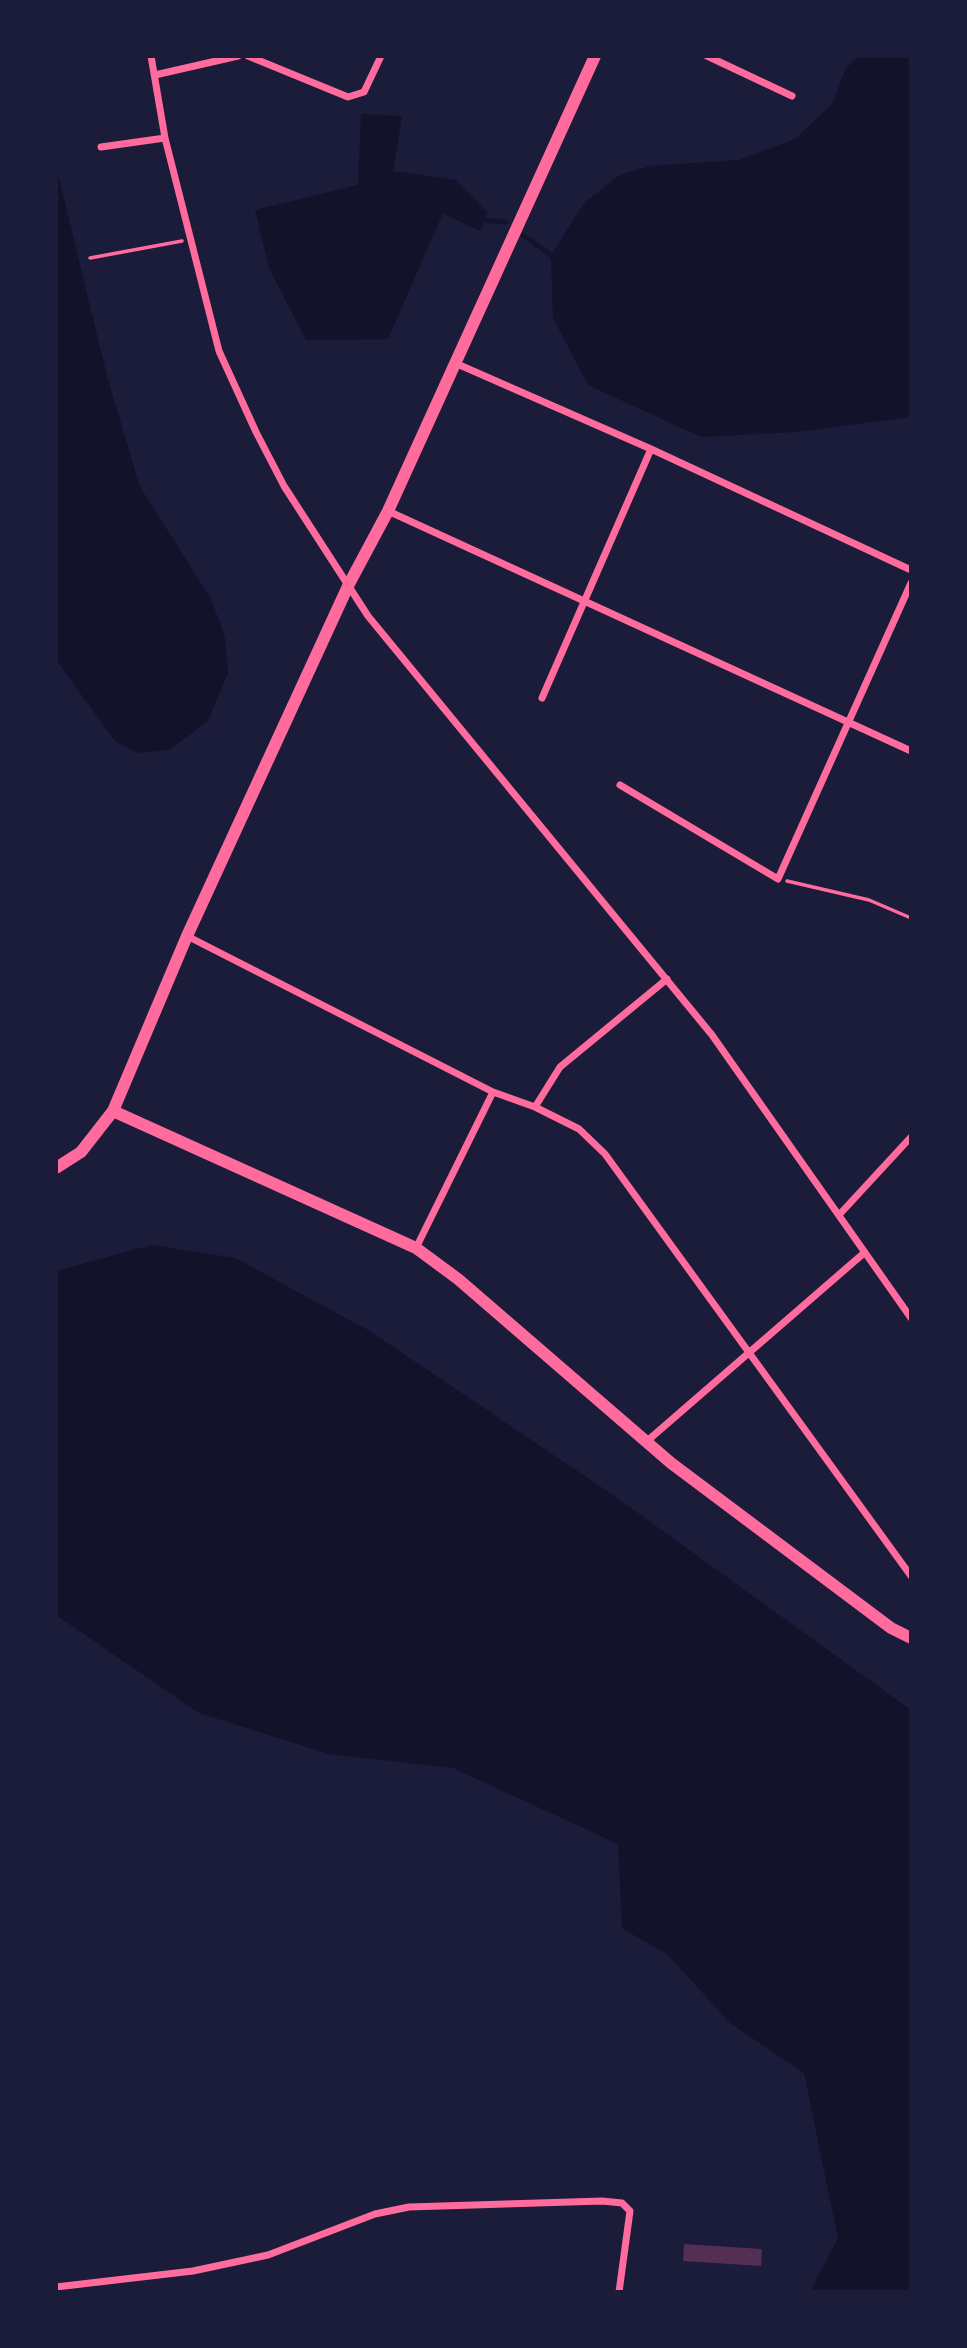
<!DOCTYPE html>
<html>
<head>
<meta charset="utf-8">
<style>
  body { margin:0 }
  #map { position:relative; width:967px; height:2348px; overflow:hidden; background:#1b1b3a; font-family:"Titillium Web",sans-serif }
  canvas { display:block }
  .frame { position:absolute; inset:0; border:58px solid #1b1b3a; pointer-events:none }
</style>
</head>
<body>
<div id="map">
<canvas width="967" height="2348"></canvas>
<div class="frame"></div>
</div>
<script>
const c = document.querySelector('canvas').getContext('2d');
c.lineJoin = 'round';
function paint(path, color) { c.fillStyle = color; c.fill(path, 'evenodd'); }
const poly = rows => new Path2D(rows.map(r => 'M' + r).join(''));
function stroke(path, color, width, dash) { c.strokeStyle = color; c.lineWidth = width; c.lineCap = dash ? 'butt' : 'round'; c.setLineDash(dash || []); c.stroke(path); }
paint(poly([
  [860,56,911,56,911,417,795,432,701,437,588,385,553,318,551,255,585,202,620,175,650,166,739,160,795,139,832,104,846,68],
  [361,114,402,116,393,171,456,180,487,212,480,231,443,213,388,339,306,340,269,268,255,210,358,185],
  [56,166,107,376,140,487,211,599,225,637,228,673,208,721,169,750,138,753,115,741,56,660],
  [152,1245,235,1258,368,1330,613,1495,911,1710,911,2292,810,2292,838,2238,804,2073,730,2023,668,1955,622,1928,618,1844,453,1768,329,1754,199,1713,56,1615,56,1271]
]), '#12122b');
stroke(poly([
  [484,220,506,222],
  [523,235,551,255]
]), '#12122b', 5);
paint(poly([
  [684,2244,762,2249,761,2266,683,2261]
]), '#542f53');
stroke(poly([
  [90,258,182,241],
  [787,881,869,900,911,918]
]), '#ff6b9d', 3.5);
stroke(poly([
  [151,56,165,138,219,351,256,432,284,486,368,616,712,1035,911,1318],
  [248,56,348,97,364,92,381,56],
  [707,56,792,96],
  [155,75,238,56],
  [101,147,165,138],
  [455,363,651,449,911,570],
  [388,511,911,751],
  [542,698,651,449],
  [620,785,778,879,911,583],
  [187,936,493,1092,535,1107,579,1129,605,1154,911,1576],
  [535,1107,560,1067,667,979],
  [839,1215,911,1137],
  [416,1248,493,1092],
  [646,1442,864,1253],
  [56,2287,193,2271,268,2255,375,2214,409,2207,602,2201,622,2203,630,2211,619,2292]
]), '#ff6b9d', 7);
stroke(poly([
  [113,1111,416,1248,458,1279,671,1463,891,1628,911,1638],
  [56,1168,81,1152,113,1111,187,936,349,584,388,511,595,56]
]), '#ff6b9d', 12);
</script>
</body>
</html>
